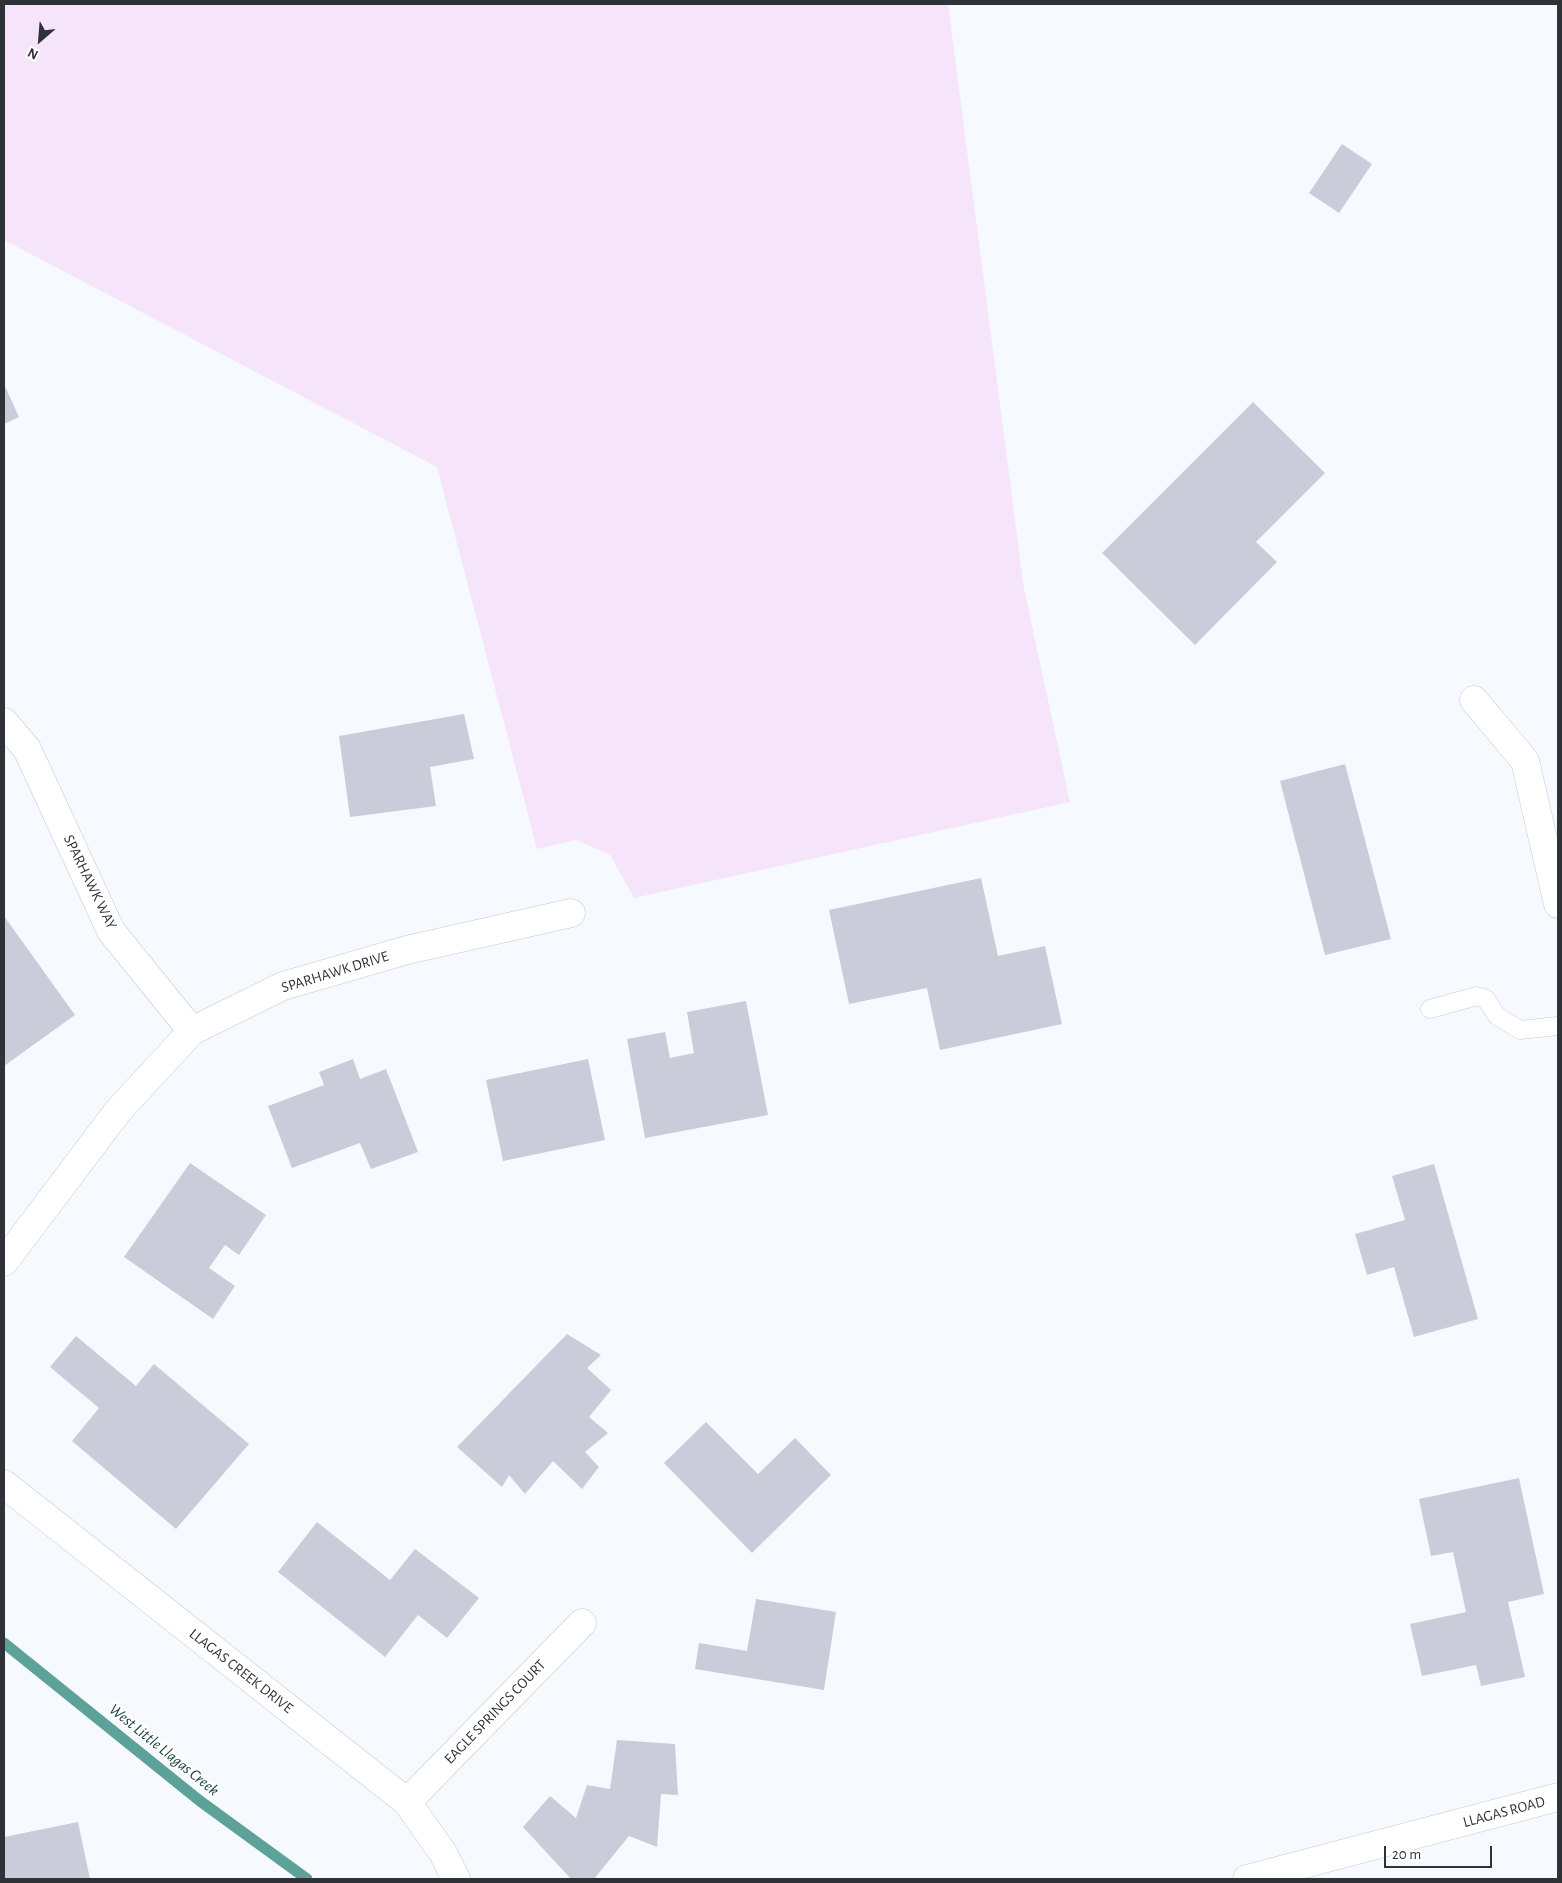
<!DOCTYPE html>
<html>
<head>
<meta charset="utf-8">
<style>
  body { margin:0 }
  #map { position:relative; width:1562px; height:1883px; overflow:hidden; background:#f6faff; font-family:"Alegreya Sans",sans-serif }
  canvas { display:block }
  .frame { position:absolute; inset:0; border:5px solid #2f3338; pointer-events:none }
  .north { position:absolute; left:15px; top:15px; width:50px; height:50px; -webkit-text-stroke:4px #fff; paint-order:stroke; rotate:207deg; font-size:14px; font-weight:700; line-height:20px; text-align:center; color:#2f3338 }
  .north::after { content:''; display:block; margin:auto; width:18px; height:22px; background:#2f3338; clip-path:polygon(50% 0,100% 100%,50% 72%,0 100%) }
  .scale { position:absolute; left:1384px; top:1846px; width:108px; height:22px; box-sizing:border-box; border:2px solid #2f3338; border-top:0; padding-left:6px; font-size:15px; line-height:18px; white-space:nowrap; color:#2f3338; -webkit-text-stroke:4px #fff; paint-order:stroke }
</style>
</head>
<body>
<div id="map">
<canvas width="1562" height="1883"></canvas>
<div class="frame"></div>
<div class="north">N</div>
<div class="scale">20 m</div>
</div>
<script>
const c = document.querySelector('canvas').getContext('2d');
c.lineJoin = 'round';
function paint(path, color) { c.fillStyle = color; c.fill(path, 'evenodd'); }
const poly = rows => new Path2D(rows.map(r => 'M' + r).join(''));
function stroke(path, color, width, dash) { c.strokeStyle = color; c.lineWidth = width; c.lineCap = dash ? 'butt' : 'round'; c.setLineDash(dash || []); c.stroke(path); }
function label(font, color, halo, rows, align = 'center') {
  c.font = font + ' "Alegreya Sans",sans-serif'; c.lineWidth = 4.5; c.setLineDash([]); c.textBaseline = 'middle'; c.strokeStyle = halo; c.fillStyle = color; for (const [text, x, y, turn = 0] of rows) {
    c.save(); c.translate(x, y); c.rotate((+turn || 0) * Math.PI / 180); c.textAlign = isNaN(turn) ? turn : align; if (halo) c.strokeText(text, 0, 0); c.fillText(text, 0, 0); c.restore();
  }
}
paint(poly([
  [4,4,948,4,1024,589,1070,802,634,898,610,855,576,840,537,849,437,467,4,240]
]), '#f6e4fa');
stroke(poly([
  [4,1643,200,1801,307,1879]
]), '#5da299', 11);
paint(poly([
  [1342,144,1372,164,1339,213,1309,193],
  [4,384,19,417,4,424],
  [1253,402,1325,473,1256,542,1277,562,1195,645,1102,553],
  [464,714,474,759,430,767,436,806,350,817,339,736],
  [1345,764,1391,939,1325,955,1280,781],
  [981,878,998,956,1045,946,1062,1024,940,1050,927,988,849,1004,829,910],
  [4,916,75,1015,4,1066],
  [746,1001,768,1115,645,1138,627,1039,665,1032,670,1058,694,1053,687,1012],
  [353,1059,360,1079,386,1069,418,1152,371,1169,360,1143,292,1168,268,1106,324,1085,319,1072],
  [588,1059,605,1140,503,1161,486,1080],
  [190,1163,266,1215,239,1255,225,1245,209,1268,235,1286,213,1319,124,1257],
  [1434,1164,1478,1319,1414,1337,1394,1267,1367,1275,1355,1234,1405,1220,1392,1176],
  [567,1334,601,1355,587,1368,611,1390,589,1417,608,1433,585,1452,599,1467,582,1489,553,1461,525,1494,509,1475,502,1487,457,1447],
  [76,1336,136,1386,154,1364,249,1444,176,1529,72,1441,99,1408,50,1367],
  [706,1422,758,1474,795,1438,831,1475,752,1553,664,1463],
  [1519,1478,1544,1594,1508,1602,1525,1677,1481,1686,1476,1665,1422,1676,1410,1624,1466,1612,1453,1552,1431,1556,1419,1499],
  [317,1522,390,1580,415,1549,479,1598,447,1638,418,1615,385,1657,278,1572],
  [756,1599,836,1612,824,1690,695,1669,699,1643,747,1651],
  [617,1740,675,1744,678,1795,661,1794,657,1847,629,1836,594,1879,571,1879,523,1827,550,1796,576,1818,587,1785,610,1789],
  [78,1822,90,1879,4,1879,4,1837]
]), '#cbccda');
const service = poly([
  [1430,1009,1477,996,1486,999,1497,1016,1520,1030,1558,1026]
]);
const minor = poly([
  [1474,700,1525,761,1558,904],
  [4,722,27,749,111,931,192,1031],
  [4,1262,118,1111,192,1031,283,986,407,950,571,913],
  [4,1484,407,1802,443,1853,456,1879],
  [407,1802,582,1623]
]);
const tertiary = poly([
  [1247,1879,1558,1797]
]);
stroke(service, '#c0cad5', 19);
stroke(minor, '#c0cad5', 29);
stroke(tertiary, '#c0cad5', 29);
stroke(service, '#fff', 18);
stroke(minor, '#fff', 28);
stroke(tertiary, '#fff', 28);
label('15px', '#2f3338', '#fff', [
  ["SPARHAWK WAY",90,882,64],
  ["SPARHAWK DRIVE",335,972,-17],
  ["LLAGAS CREEK DRIVE",241,1671,38],
  ["EAGLE SPRINGS COURT",495,1712,-46],
  ["LLAGAS ROAD",1504,1812,-15]
]);
label('italic 16px', '#14413a', '#fff', [
  ["West Little Llagas Creek",164,1750,39]
]);
</script>
</body>
</html>
